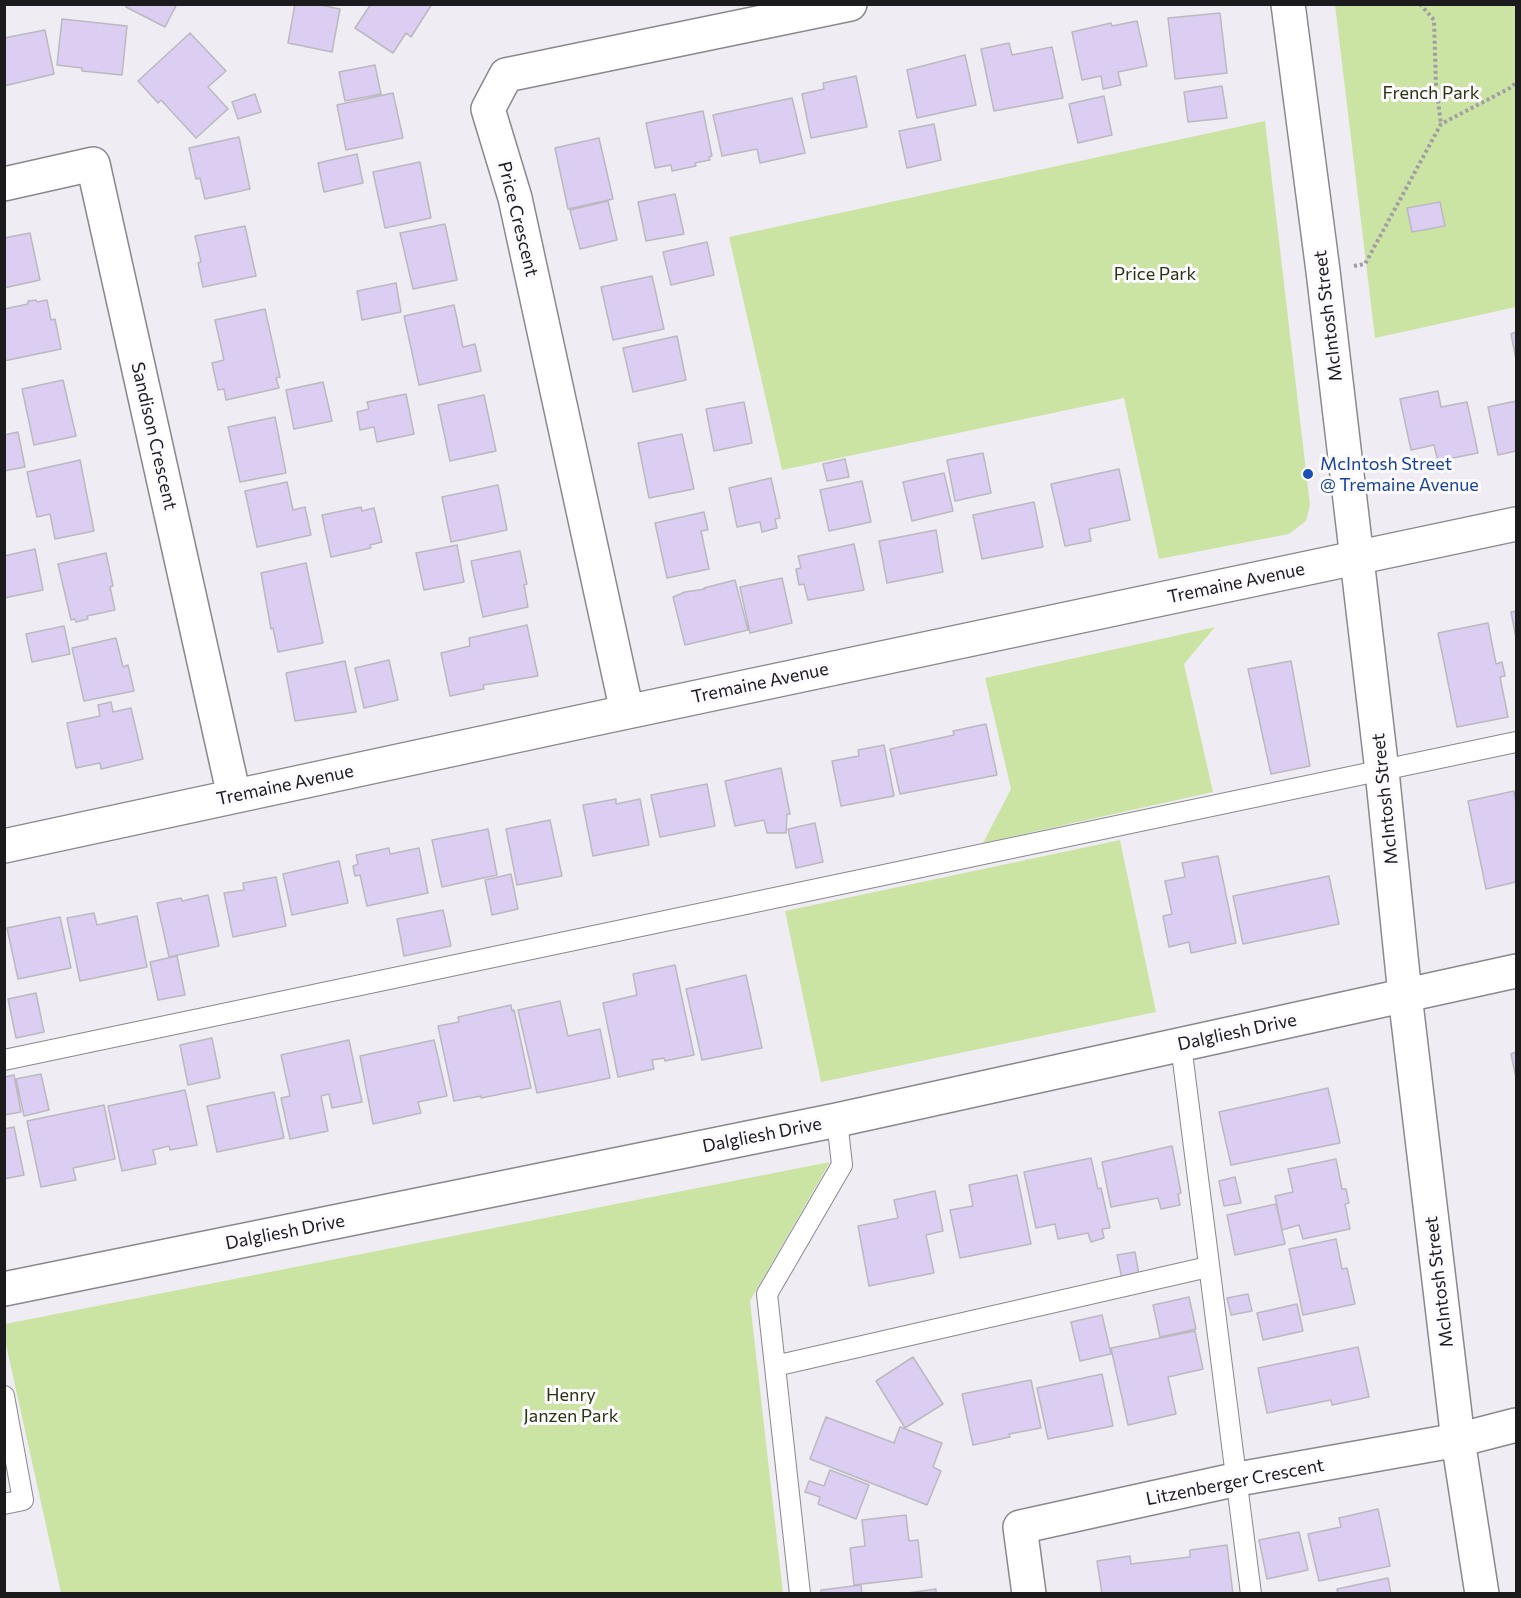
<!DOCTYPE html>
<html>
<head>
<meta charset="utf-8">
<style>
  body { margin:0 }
  #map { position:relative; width:1521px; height:1598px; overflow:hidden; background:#efedf3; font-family:Commissioner,sans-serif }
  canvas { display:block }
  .frame { position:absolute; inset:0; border:6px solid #1b1b1d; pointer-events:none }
</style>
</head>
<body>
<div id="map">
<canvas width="1521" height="1598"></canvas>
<div class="frame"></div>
</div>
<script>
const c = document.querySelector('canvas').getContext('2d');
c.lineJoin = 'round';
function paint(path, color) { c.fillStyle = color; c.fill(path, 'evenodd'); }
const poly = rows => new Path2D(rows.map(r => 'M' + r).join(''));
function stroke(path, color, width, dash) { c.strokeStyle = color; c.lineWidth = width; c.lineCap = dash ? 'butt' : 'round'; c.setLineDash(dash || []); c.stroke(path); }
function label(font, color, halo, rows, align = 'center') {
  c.font = font + ' Commissioner,sans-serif'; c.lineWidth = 6; c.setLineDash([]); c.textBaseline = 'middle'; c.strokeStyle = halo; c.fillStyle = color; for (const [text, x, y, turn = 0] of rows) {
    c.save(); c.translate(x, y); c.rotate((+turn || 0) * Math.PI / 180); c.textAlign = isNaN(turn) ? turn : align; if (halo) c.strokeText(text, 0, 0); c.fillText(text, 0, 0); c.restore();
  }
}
paint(poly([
  [1335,5,1516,5,1516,307,1375,338],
  [1265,121,1310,505,1306,521,1289,534,1159,559,1124,398,782,470,729,237],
  [1215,627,1184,664,1213,792,983,843,1011,789,985,678],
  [1120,840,1156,1012,821,1082,785,911],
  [830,1162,750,1301,783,1593,61,1593,5,1340,5,1324]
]), '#cbe4a4');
const building = poly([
  [127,4,177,4,165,27,126,7,127,4],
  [295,4,315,4,340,9,332,52,288,43,295,4],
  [371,4,432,4,411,37,406,33,393,53,355,28,371,4],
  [1220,13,1227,73,1175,79,1168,18,1220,13],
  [62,19,127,26,122,75,82,71,82,68,57,65,62,19],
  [1137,21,1147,66,1118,72,1121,85,1103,89,1101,76,1082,80,1072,32,1111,23,1112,26,1137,21],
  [45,30,54,74,4,86,4,38,45,30],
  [190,33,226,71,208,87,228,109,196,138,161,100,158,103,138,81,190,33],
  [1009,43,1012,55,1052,47,1063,98,994,111,981,49,1009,43],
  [965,55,976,105,917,118,907,70,965,55],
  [375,65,381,94,345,101,339,72,375,65],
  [856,76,867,127,811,138,802,94,824,89,823,83,856,76],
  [1222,86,1227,118,1188,122,1184,92,1222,86],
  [393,93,403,138,346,150,337,105,393,93],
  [255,94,261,112,238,119,232,102,255,94],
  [1104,96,1112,135,1078,143,1069,104,1104,96],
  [792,98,805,153,760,163,757,149,722,156,713,115,792,98],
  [703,111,712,156,709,157,710,160,695,163,696,166,672,171,671,165,655,168,646,123,703,111],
  [934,124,941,160,907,168,899,131,934,124],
  [239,137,250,189,205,199,200,178,196,179,189,148,239,137],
  [599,138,613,199,568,209,555,148,599,138],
  [357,154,363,183,324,192,318,163,357,154],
  [420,162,431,218,385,228,373,172,420,162],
  [675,194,684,234,646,241,638,202,675,194],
  [608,201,617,240,580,249,570,210,608,201],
  [1440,202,1445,226,1412,232,1407,208,1440,202],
  [445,224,457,280,413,289,400,233,445,224],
  [245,226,256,276,203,287,198,263,201,262,195,236,245,226],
  [30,233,40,280,4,288,4,238,30,233],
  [707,242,714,275,671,285,663,252,707,242],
  [652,276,664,329,613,340,601,287,652,276],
  [396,283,401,312,362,320,357,291,396,283],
  [36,300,37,302,47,300,51,320,55,319,61,349,4,361,4,309,28,304,28,301,36,300],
  [454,305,463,347,475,344,481,371,419,385,404,316,454,305],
  [265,309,280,377,276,378,279,388,226,400,224,389,218,390,212,363,224,360,215,320,265,309],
  [1516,332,1516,359,1511,334,1516,332],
  [677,336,686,380,633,392,623,348,677,336],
  [63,380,76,436,34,445,22,389,63,380],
  [323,382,332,421,294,429,286,390,323,382],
  [1438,391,1441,407,1467,402,1478,453,1438,461,1434,445,1411,450,1400,399,1438,391],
  [406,394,414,434,377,442,374,427,360,430,357,412,369,409,367,402,406,394],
  [484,395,496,451,450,461,438,405,484,395],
  [1516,401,1516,451,1498,455,1488,407,1516,401],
  [744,402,752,443,714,451,706,409,744,402],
  [275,417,286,473,240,482,228,427,275,417],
  [18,432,25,467,4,471,4,435,18,432],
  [682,434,694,489,649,498,638,443,682,434],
  [983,453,991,493,955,501,947,460,983,453],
  [845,459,849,477,827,481,823,464,845,459],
  [80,460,94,531,55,539,50,514,37,517,27,472,80,460],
  [1119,469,1130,520,1089,529,1091,541,1065,546,1051,484,1119,469],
  [944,473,953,511,912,521,903,482,944,473],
  [771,478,780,518,775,519,777,528,762,532,760,522,737,527,729,488,771,478],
  [862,481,871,522,829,531,820,490,862,481],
  [287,482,293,510,305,507,311,535,257,547,245,491,287,482],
  [498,485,507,530,451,542,442,497,498,485],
  [1034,502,1043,547,982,559,973,515,1034,502],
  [361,507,362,511,374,508,382,542,370,545,371,548,331,557,322,515,361,507],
  [704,512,708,530,701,531,709,569,667,578,655,523,704,512],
  [936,530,943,572,887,583,879,541,936,530],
  [854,544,864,590,808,600,804,584,799,585,796,569,801,568,798,556,854,544],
  [457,545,464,582,424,590,416,553,457,545],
  [35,549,43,590,4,598,4,556,35,549],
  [520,551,527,584,524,585,528,607,483,617,471,561,520,551],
  [106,553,113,586,110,587,115,610,87,616,88,619,76,622,75,619,71,620,58,564,106,553],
  [306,563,323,643,278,652,273,628,271,629,261,573,306,563],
  [782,578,792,623,750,633,740,587,782,578],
  [735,580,748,630,685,645,673,597,685,592,705,589,704,588,735,580],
  [1516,611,1516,638,1511,612,1516,611],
  [1488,623,1496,664,1502,662,1505,676,1500,677,1508,717,1457,727,1438,633,1488,623],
  [527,625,538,676,483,685,484,689,450,696,441,653,470,646,469,638,527,625],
  [64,626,70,654,32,662,26,634,64,626],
  [116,638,123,667,128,665,134,691,84,701,72,648,116,638],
  [389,660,398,700,364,708,355,668,389,660],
  [345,661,356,712,295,721,286,673,345,661],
  [1291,661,1310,766,1271,774,1248,669,1291,661],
  [111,702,113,712,131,708,143,759,101,769,100,763,76,768,67,723,100,716,98,705,111,702],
  [986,724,997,775,900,794,890,749,954,735,953,731,986,724],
  [884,745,894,796,841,806,832,761,859,756,858,750,884,745],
  [781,768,790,814,787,814,786,833,767,833,764,820,735,826,725,781,781,768],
  [707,784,715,826,660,837,651,795,707,784],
  [1514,791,1516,804,1516,882,1486,889,1468,801,1514,791],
  [616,799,616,804,640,799,649,845,593,856,583,805,616,799],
  [550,820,562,876,517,885,506,829,550,820],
  [815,823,823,862,796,868,788,829,815,823],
  [488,829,497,875,442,887,432,840,488,829],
  [389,848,390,854,419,848,428,893,367,906,360,875,355,876,353,866,358,864,356,855,389,848],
  [1218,856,1236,943,1191,953,1189,942,1169,947,1163,916,1172,914,1165,881,1185,877,1182,863,1218,856],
  [339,861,348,903,292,915,283,874,339,861],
  [511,874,518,909,492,915,485,880,511,874],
  [1329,876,1339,924,1243,944,1233,896,1329,876],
  [276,877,286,926,233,937,224,893,244,890,243,883,276,877],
  [208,895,219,946,169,957,157,903,181,898,182,901,208,895],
  [443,910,451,946,404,956,397,919,443,910],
  [94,913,97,925,137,916,147,967,80,981,67,918,94,913],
  [60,917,71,968,18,979,7,928,60,917],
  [177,956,185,995,158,1000,150,962,177,956],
  [675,965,694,1055,665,1061,664,1058,652,1060,654,1069,618,1077,603,1003,637,995,633,974,675,965],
  [746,975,762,1048,702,1060,686,989,746,975],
  [36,993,44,1032,16,1038,8,999,36,993],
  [560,1001,568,1036,600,1029,610,1078,537,1093,518,1010,560,1001],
  [511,1005,512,1011,514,1010,531,1088,481,1098,481,1096,454,1101,438,1026,459,1022,458,1017,511,1005],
  [212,1038,220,1078,188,1085,180,1045,212,1038],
  [349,1040,362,1102,332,1108,329,1094,321,1096,328,1131,290,1139,281,1098,290,1096,281,1055,349,1040],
  [434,1040,447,1096,418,1102,421,1113,373,1124,360,1056,434,1040],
  [1516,1052,1516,1078,1511,1054,1516,1052],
  [41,1074,49,1110,24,1116,16,1079,41,1074],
  [14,1075,21,1112,4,1115,4,1077,14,1075],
  [1328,1088,1340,1143,1231,1165,1219,1112,1328,1088],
  [185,1090,197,1145,170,1150,169,1146,153,1150,156,1164,122,1171,108,1106,185,1090],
  [274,1092,284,1138,217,1152,207,1106,274,1092],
  [104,1105,115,1159,73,1168,76,1180,41,1187,27,1121,104,1105],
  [14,1127,24,1175,4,1179,4,1129,14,1127],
  [1172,1146,1181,1193,1178,1194,1180,1205,1161,1209,1158,1198,1111,1207,1102,1162,1172,1146],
  [1091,1158,1098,1189,1101,1188,1110,1228,1102,1229,1104,1238,1091,1242,1088,1233,1058,1239,1055,1224,1036,1228,1024,1172,1091,1158],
  [1336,1159,1342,1189,1346,1189,1349,1203,1345,1204,1350,1229,1303,1239,1299,1225,1282,1230,1275,1196,1293,1192,1288,1169,1336,1159],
  [1017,1175,1031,1244,960,1258,950,1210,973,1206,969,1185,1017,1175],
  [1235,1177,1241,1203,1224,1206,1219,1181,1235,1177],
  [935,1191,943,1231,926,1235,934,1273,869,1286,858,1226,898,1218,894,1200,935,1191],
  [1276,1204,1285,1244,1235,1255,1227,1215,1276,1204],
  [1336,1239,1342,1269,1347,1268,1355,1304,1303,1315,1289,1249,1336,1239],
  [1135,1252,1139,1275,1122,1279,1117,1255,1135,1252],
  [1248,1294,1252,1311,1231,1315,1227,1298,1248,1294],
  [1189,1297,1196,1329,1160,1337,1153,1305,1189,1297],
  [1297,1304,1303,1331,1263,1340,1257,1313,1297,1304],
  [1102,1315,1111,1354,1080,1361,1071,1322,1102,1315],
  [1195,1331,1203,1369,1168,1377,1176,1414,1128,1425,1111,1348,1195,1331],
  [1358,1347,1369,1397,1332,1405,1331,1400,1267,1413,1258,1368,1358,1347],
  [913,1357,943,1404,905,1428,876,1381,913,1357],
  [1102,1374,1113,1426,1048,1439,1037,1388,1102,1374],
  [1031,1380,1041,1428,1009,1434,1010,1437,973,1445,962,1394,1031,1380],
  [826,1417,894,1443,900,1427,942,1443,933,1467,941,1471,927,1505,810,1459,826,1417],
  [830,1470,869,1485,856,1519,818,1504,820,1497,805,1492,809,1481,824,1486,830,1470],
  [1378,1509,1390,1566,1319,1581,1308,1534,1341,1527,1339,1518,1378,1509],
  [906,1515,909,1541,918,1540,922,1577,854,1585,850,1548,865,1546,862,1520,906,1515],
  [1299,1532,1308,1570,1267,1579,1259,1540,1299,1532],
  [1227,1545,1233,1594,1102,1594,1097,1561,1130,1556,1131,1564,1190,1557,1190,1550,1227,1545],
  [1388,1578,1391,1594,1338,1594,1337,1589,1388,1578],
  [861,1585,862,1594,821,1594,821,1590,861,1585],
  [936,1589,936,1594,900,1594,936,1589]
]);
paint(building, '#dbcef2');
stroke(building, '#bbb9bf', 1.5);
const lane = poly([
  [1181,1045,1251,1594],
  [4,1060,1516,742],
  [775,1366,1208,1267],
  [4,1396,23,1500,4,1504],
  [800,1594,767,1294,842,1165,837,1120]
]);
const street = poly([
  [4,184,93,164,234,796],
  [627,712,515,198,488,109,506,75,850,4],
  [4,846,589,720,1516,524],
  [1029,1594,1020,1527,1238,1479,1458,1440,1516,1425]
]);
const secondary = poly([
  [1288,4,1323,271,1382,771,1405,995,1458,1440,1482,1594],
  [4,1289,837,1120,1516,971]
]);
stroke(lane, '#8a888e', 22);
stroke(street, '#8a888e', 36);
stroke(secondary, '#8a888e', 36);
stroke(poly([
  [1420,4,1434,20,1436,86,1441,124],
  [1354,266,1365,264,1441,124,1512,87,1516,82]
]), '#a09ea3', 4, [3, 3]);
stroke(lane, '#fff', 20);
stroke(street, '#fff', 33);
stroke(secondary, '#fff', 33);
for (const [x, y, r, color] of [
  [1308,474,6,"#1a4fb4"]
]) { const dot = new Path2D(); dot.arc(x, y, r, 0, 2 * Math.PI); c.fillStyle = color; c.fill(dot); stroke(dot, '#fcfafe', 2); }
label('18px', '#28350e', '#fcfafe', [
  ["French Park",1431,93],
  ["Price Park",1155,274],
  ["Henry",571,1395],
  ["Janzen Park",571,1416]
]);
label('18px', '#1b1b1d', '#fcfafe', [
  ["Price Crescent",518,219,76],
  ["McIntosh Street",1328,316,-97],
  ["Sandison Crescent",154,436,77],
  ["Tremaine Avenue",1236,583,-12],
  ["Tremaine Avenue",760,683,-12],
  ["Tremaine Avenue",285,785,-12],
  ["McIntosh Street",1385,799,-96],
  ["Dalgliesh Drive",1237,1032,-12],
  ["Dalgliesh Drive",762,1135,-11],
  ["Dalgliesh Drive",285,1232,-11],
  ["McIntosh Street",1439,1282,-97],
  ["Litzenberger Crescent",1235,1482,-11]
]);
label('18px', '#164399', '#fcfafe', [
  ["McIntosh Street",1320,464],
  ["@ Tremaine Avenue",1320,485]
], 'left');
</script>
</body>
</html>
